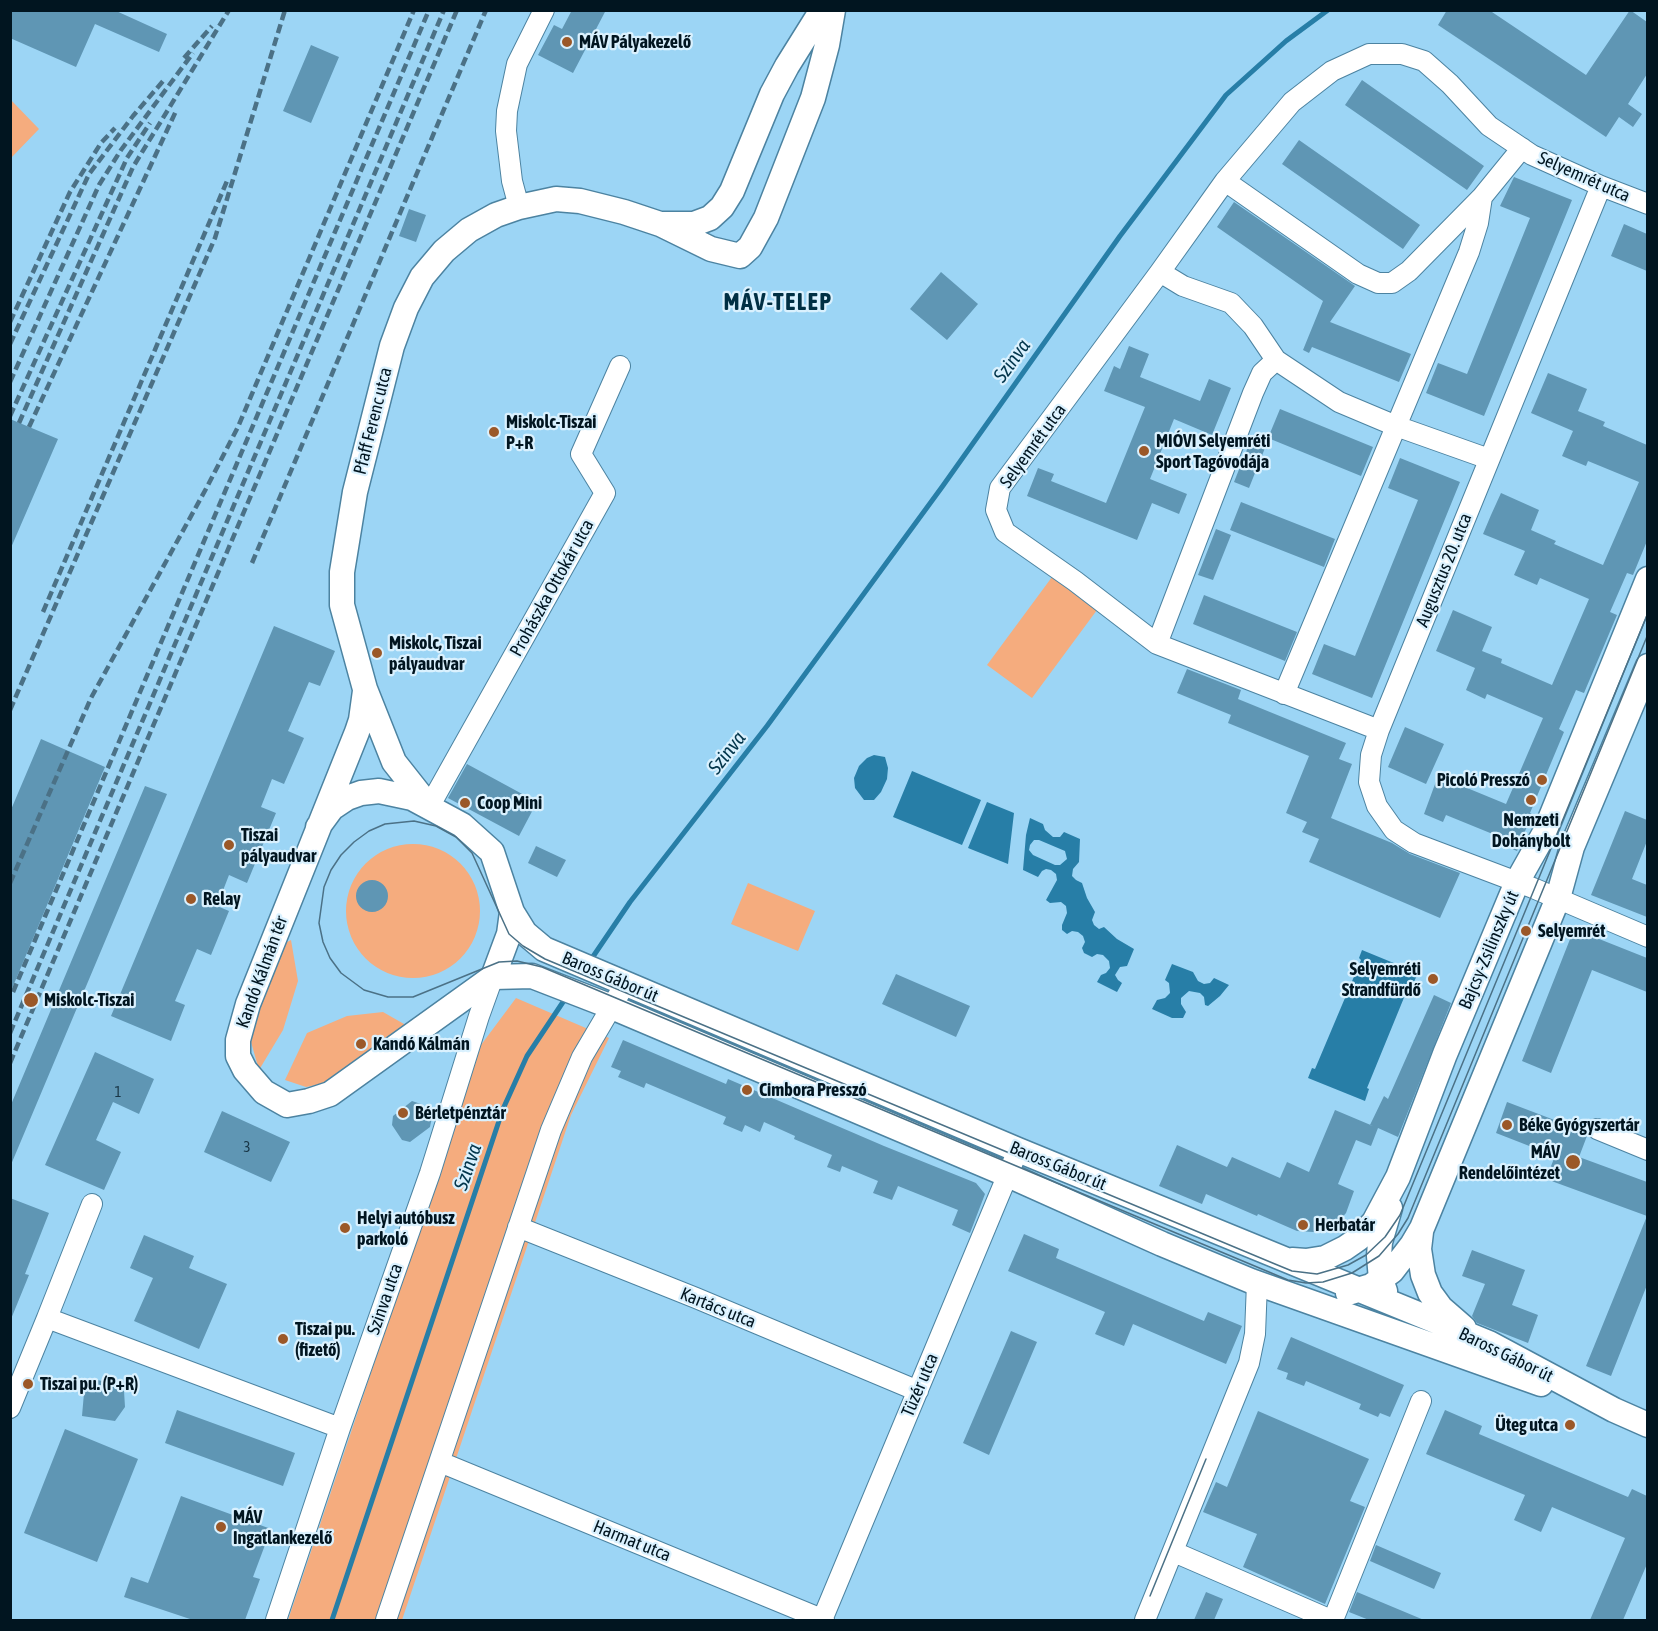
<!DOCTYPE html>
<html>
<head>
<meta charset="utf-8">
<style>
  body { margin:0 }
  #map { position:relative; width:1658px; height:1631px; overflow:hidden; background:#9cd5f5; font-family:"Asap Condensed",sans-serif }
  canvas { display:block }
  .frame { position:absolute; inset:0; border:12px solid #011520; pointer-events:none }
</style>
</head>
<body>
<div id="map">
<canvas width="1658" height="1631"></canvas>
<div class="frame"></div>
</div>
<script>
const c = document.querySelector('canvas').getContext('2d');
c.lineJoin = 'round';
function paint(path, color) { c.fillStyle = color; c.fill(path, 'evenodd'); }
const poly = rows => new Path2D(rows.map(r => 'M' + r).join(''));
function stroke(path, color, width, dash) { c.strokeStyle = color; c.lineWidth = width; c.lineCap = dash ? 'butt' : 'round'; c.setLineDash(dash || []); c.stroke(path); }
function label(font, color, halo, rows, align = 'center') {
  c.font = font + ' "Asap Condensed",sans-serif'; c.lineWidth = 4.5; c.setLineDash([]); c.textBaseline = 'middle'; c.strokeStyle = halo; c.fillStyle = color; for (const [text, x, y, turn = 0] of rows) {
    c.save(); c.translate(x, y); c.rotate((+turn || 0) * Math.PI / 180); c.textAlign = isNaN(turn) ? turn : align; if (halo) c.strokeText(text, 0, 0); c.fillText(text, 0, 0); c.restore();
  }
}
paint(poly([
  [11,100,39,129,11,158,10,158],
  [1052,577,1097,610,1032,698,987,665],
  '346 911a67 67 0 1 1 134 0a67 67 0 1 1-134 0Z',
  [748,883,815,911,798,951,731,924],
  [291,940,298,981,283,1030,259,1070,251,1042,257,1012,287,942],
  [516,998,609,1038,571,1115,402,1620,288,1620,481,1045],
  [383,1012,411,1028,331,1082,306,1087,285,1080,307,1033,347,1016]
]), '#f5ac7e');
paint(poly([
  [874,755,885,757,888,768,887,779,881,792,874,800,864,800,855,788,854,778,859,766,867,758],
  [912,771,981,800,962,845,893,817],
  [987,802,1014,813,1008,864,968,848],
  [1030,818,1043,824,1045,830,1053,837,1060,837,1064,832,1080,839,1079,862,1073,869,1072,876,1076,880,1082,883,1087,898,1095,912,1092,920,1094,925,1099,929,1104,927,1117,939,1134,949,1127,966,1120,967,1115,975,1118,980,1122,983,1117,992,1097,982,1101,975,1106,973,1110,968,1109,961,1103,955,1097,954,1092,957,1084,953,1082,948,1085,942,1083,936,1078,932,1072,931,1067,934,1062,930,1062,925,1067,913,1066,906,1061,902,1050,903,1046,900,1057,880,1056,874,1051,870,1046,869,1042,871,1038,877,1023,870,1026,835],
  [1039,840,1065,851,1067,859,1060,865,1055,865,1033,855,1029,850,1030,845,1034,840],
  [1362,950,1418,973,1413,984,1410,983,1367,1088,1369,1089,1365,1101,1308,1078,1312,1068,1315,1069,1361,960,1359,958],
  [1172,964,1193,972,1198,981,1204,984,1210,983,1214,978,1229,985,1220,996,1208,1006,1205,1005,1204,997,1200,993,1189,991,1181,998,1181,1004,1186,1012,1183,1018,1172,1018,1152,1009,1157,1000,1165,998,1170,993,1169,983,1165,980]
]), '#277ea7');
stroke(poly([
  [590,961,630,902,767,726,942,487,1120,236,1226,95,1286,41,1328,10],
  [332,1620,503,1109,527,1056,567,996]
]), '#277ea7', 5);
paint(poly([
  [10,10,114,10,167,34,159,52,95,24,76,67,10,38],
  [572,10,606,10,573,73,538,55,554,25,562,29],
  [1447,10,1489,10,1586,75,1630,10,1647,22,1647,74,1628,104,1642,114,1633,127,1619,117,1606,137,1438,25],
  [311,45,339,57,311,123,283,111],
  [1362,80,1484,166,1467,190,1345,105],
  [1299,140,1420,225,1403,249,1282,164],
  [1514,177,1572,200,1484,416,1426,393,1438,363,1467,374,1530,218,1500,206],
  [1234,202,1355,286,1330,322,1411,354,1399,382,1312,347,1309,353,1303,350,1323,301,1217,227],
  [409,209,426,215,416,242,399,236],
  [1624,224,1647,234,1647,271,1611,256],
  [941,272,978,304,947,340,910,309],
  [1129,346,1149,354,1140,377,1200,401,1209,379,1231,388,1212,435,1174,419,1150,479,1187,494,1179,514,1152,503,1137,540,1027,496,1038,468,1054,474,1051,481,1106,503,1145,407,1104,391,1114,366,1120,369],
  [1548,373,1587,389,1578,411,1605,422,1603,426,1647,445,1647,541,1633,575,1627,573,1610,612,1617,615,1584,693,1576,690,1559,729,1564,732,1530,813,1532,814,1517,851,1498,843,1500,837,1446,815,1443,822,1424,814,1438,776,1506,804,1543,718,1487,694,1485,699,1466,690,1475,668,1436,651,1453,610,1492,627,1482,651,1502,659,1501,663,1552,685,1589,599,1540,578,1537,585,1514,575,1525,551,1483,534,1491,515,1501,493,1539,510,1531,530,1556,541,1554,544,1603,565,1639,482,1588,461,1586,466,1562,456,1573,431,1531,413],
  [1280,409,1373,447,1361,476,1268,438],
  [10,419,58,439,10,550],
  [1252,437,1267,443,1249,488,1234,482],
  [1400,458,1460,482,1372,698,1312,674,1324,644,1355,656,1418,500,1388,488],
  [1241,502,1335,539,1324,567,1230,530],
  [1216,529,1231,535,1213,580,1198,575],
  [1204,595,1297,632,1285,661,1193,624],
  [274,626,335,651,320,686,309,682,288,731,304,738,284,784,272,779,261,807,276,813,247,883,229,875,217,906,229,911,211,955,197,949,175,1001,185,1005,171,1041,111,1016],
  [1187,669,1241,690,1238,699,1346,743,1339,759,1352,764,1331,818,1392,843,1410,854,1460,873,1440,918,1309,862,1319,839,1302,832,1307,822,1286,813,1309,756,1228,723,1231,715,1177,693],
  [1405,727,1444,744,1426,784,1388,767],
  [41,739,105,767,11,991,10,812],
  [467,764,537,802,519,836,448,798],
  [145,786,167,794,10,1167,10,1107],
  [1625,811,1647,820,1647,841,1632,879,1647,885,1647,917,1591,895],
  [536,846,566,860,557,877,528,863],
  '356 896a16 16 0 1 1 32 0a16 16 0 1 1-32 0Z',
  [1574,929,1647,958,1647,992,1592,970,1551,1073,1522,1061],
  [896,974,970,1006,956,1037,882,1004],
  [1434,995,1451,1003,1398,1137,1378,1128,1371,1146,1356,1140,1338,1184,1354,1191,1346,1213,1339,1221,1327,1229,1313,1232,1297,1231,1258,1214,1257,1216,1206,1194,1202,1204,1159,1186,1177,1145,1227,1167,1232,1157,1280,1178,1287,1162,1309,1172,1335,1110,1373,1126,1370,1125,1384,1096,1388,1099],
  [623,1040,726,1084,728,1079,884,1146,976,1183,985,1194,970,1233,952,1225,958,1210,898,1186,892,1200,873,1193,878,1181,842,1166,840,1172,827,1167,832,1155,794,1139,795,1136,764,1122,760,1132,745,1125,742,1132,723,1124,726,1117,646,1083,644,1088,618,1077,621,1071,611,1067],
  [95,1052,154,1079,139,1114,113,1102,96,1140,121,1152,104,1190,45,1165],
  [412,1101,421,1104,432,1117,430,1127,410,1142,402,1140,392,1125,393,1116],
  [1507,1102,1586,1132,1587,1136,1579,1157,1647,1182,1647,1285,1611,1376,1586,1366,1647,1216,1546,1179,1555,1156,1496,1133],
  [222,1111,290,1142,271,1182,204,1152],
  [10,1198,49,1213,25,1274,29,1275,11,1319],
  [1024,1234,1059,1249,1056,1258,1204,1321,1208,1312,1242,1326,1226,1364,1133,1324,1124,1346,1095,1334,1105,1312,1008,1271],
  [144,1235,194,1256,189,1268,227,1284,199,1349,134,1321,153,1278,130,1268],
  [1472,1250,1525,1270,1512,1305,1538,1315,1528,1343,1477,1323,1472,1316,1485,1284,1462,1276],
  [1011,1331,1037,1342,989,1455,963,1443],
  [1291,1337,1404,1385,1390,1417,1380,1413,1378,1417,1359,1409,1361,1404,1306,1381,1304,1386,1286,1379,1288,1373,1277,1369],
  [93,1379,111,1383,124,1391,125,1407,115,1421,82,1416,84,1393],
  [177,1410,295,1453,283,1486,165,1443],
  [1445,1410,1482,1426,1479,1434,1628,1497,1632,1489,1647,1496,1647,1564,1623,1620,1590,1620,1625,1538,1552,1507,1541,1532,1514,1520,1525,1495,1426,1454],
  [1258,1411,1369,1459,1350,1501,1365,1507,1325,1604,1243,1567,1257,1534,1203,1512,1216,1482,1227,1487],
  [65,1429,138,1459,97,1562,24,1533],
  [181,1496,271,1529,253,1577,260,1579,245,1620,193,1620,124,1597,131,1577,148,1583],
  [1376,1545,1441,1573,1434,1589,1370,1561],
  [1206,1592,1223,1599,1214,1620,1194,1620],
  [1357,1592,1424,1620,1369,1620,1349,1612]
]), '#5f96b4');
const minor = poly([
  [1225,181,1358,274,1378,283,1392,283,1409,271,1482,197,1522,148],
  [1601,186,1379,730,1371,755,1369,782,1377,806,1394,830,1414,843,1533,888,1648,937],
  [519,207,512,181,506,131,507,111,517,64,544,10],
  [1160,272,1183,286,1231,303,1253,326,1276,360,1339,402,1396,426,1489,459],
  [1157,644,1253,393,1262,373,1276,360],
  [1284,694,1469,252,1478,223,1482,197],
  [1379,730,1157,644,1075,581,1005,532,996,510,1000,488,1160,272,1225,181,1292,102,1332,71,1369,54,1402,54,1424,61,1450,84,1489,126,1532,155,1601,186,1648,204],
  [429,807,605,493,581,454,620,366],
  [1597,1129,1648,1150],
  [518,1227,696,1298,918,1391],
  [47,1318,92,1204],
  [10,1408,47,1318,340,1428],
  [440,1462,824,1620],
  [1174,1552,1331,1620],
  [276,1620,340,1428,430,1173,479,1016,493,977],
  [386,1620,551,1130,582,1057,625,984],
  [822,1620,1018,1150],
  [1145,1620,1249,1363,1255,1334,1257,1283],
  [1333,1620,1421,1401]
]);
const tertiary = poly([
  [662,224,694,224,710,218,722,207,732,191,772,94,787,66,822,10],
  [365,691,361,720,357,732,248,1004,238,1040,238,1056,245,1070,264,1092,287,1105,309,1101,330,1094,493,977,509,934,512,912],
  [428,805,394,762,365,689,342,605,342,572,355,492,392,346,406,308,422,277,444,251,469,230,496,215,519,207,556,199,580,201,624,212,660,224,711,249,740,256,750,247,766,218,813,98,827,45,833,10],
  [318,827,332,808,347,798,361,793,379,791,412,798,462,825,492,852,512,912,525,933,544,949,1018,1150,1489,1343,1614,1410,1648,1425],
  [493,977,532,976,612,1007,1008,1175,1162,1244,1251,1281,1541,1384],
  [1421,1232,1419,1249,1423,1275,1430,1293,1441,1308,1464,1328],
  [1292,1260,1306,1261,1325,1258,1345,1248,1358,1239,1374,1222,1398,1177,1445,1054,1507,906,1517,882,1544,834,1648,579],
  [1385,1291,1381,1280,1379,1256,1380,1242,1390,1208],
  [1348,1293,1371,1286,1392,1271,1412,1245,1422,1228,1558,898,1572,847,1648,666]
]);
stroke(minor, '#4c83a1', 22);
stroke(tertiary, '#4c83a1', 27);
stroke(minor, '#fff', 20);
stroke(tertiary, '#fff', 24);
stroke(poly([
  [1648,613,1400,1215,1385,1237,1366,1255,1348,1265,1317,1274,1292,1271,1275,1264,545,959,523,946,509,934,472,853,456,837,436,826,414,821,385,824,369,831,354,842,341,855,331,870,324,887,319,923,323,942,330,958,341,973,364,990,388,997,413,997,499,962,517,961,542,967,1288,1280,1306,1283,1323,1282,1352,1273,1379,1256,1398,1234,1408,1218,1648,634],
  [1150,1596,1206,1459]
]), '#4b7186', 1.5);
stroke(poly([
  [184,58,212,26],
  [10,322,70,192,101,143,115,128],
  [10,344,89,174,133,116,164,80],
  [10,382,99,185,121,150,193,53],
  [10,416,127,158,150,123],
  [19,423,133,167,229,10],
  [29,427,176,111],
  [252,563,486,10],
  [43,612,227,181],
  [10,710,215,238,285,10],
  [10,883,91,698,207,487,238,427,414,10],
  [13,992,429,10],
  [10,1033,444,10],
  [10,1063,457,10]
]), '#4b7186', 4.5, [9, 4.5]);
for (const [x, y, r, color] of [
  [567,42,6,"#9b5828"],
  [494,432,6,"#9b5828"],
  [1144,451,6,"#9b5828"],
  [377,653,6,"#9b5828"],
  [1542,780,6,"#9b5828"],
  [1531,800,6,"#9b5828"],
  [465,803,6,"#9b5828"],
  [229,845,6,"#9b5828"],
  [191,899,6,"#9b5828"],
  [1526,931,6,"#9b5828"],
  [1433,979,6,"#9b5828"],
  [31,1000,8,"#9b5828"],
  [361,1044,6,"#9b5828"],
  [747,1090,6,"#9b5828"],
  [403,1113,6,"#9b5828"],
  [1507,1125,6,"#9b5828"],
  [1573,1162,8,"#9b5828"],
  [1303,1225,6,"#9b5828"],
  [345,1228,6,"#9b5828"],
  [283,1339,6,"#9b5828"],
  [28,1384,6,"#9b5828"],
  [1570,1425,6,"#9b5828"],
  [221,1527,6,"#9b5828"]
]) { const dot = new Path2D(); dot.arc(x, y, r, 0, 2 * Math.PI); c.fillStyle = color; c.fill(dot); stroke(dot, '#daf1fe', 2); }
label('15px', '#183545', null, [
  ["1",118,1092],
  ["3",247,1147]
]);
label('bold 18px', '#011520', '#daf1fe', [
  ["MÁV Pályakezelő",579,42],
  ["Miskolc-Tiszai",506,422],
  ["P+R",506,443],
  ["MIÓVI Selyemréti",1156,441],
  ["Sport Tagóvodája",1156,462],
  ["Miskolc, Tiszai",389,643],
  ["pályaudvar",389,664],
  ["Picoló Presszó",1530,780,"right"],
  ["Coop Mini",477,803],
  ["Nemzeti",1531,820,"center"],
  ["Dohánybolt",1531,841,"center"],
  ["Tiszai",241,835],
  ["pályaudvar",241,856],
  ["Relay",203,899],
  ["Selyemrét",1538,931],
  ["Selyemréti",1421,969,"right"],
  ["Strandfürdő",1421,990,"right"],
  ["Miskolc-Tiszai",44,1000],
  ["Kandó Kálmán",373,1044],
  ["Cimbora Presszó",759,1090],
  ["Bérletpénztár",415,1113],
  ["Béke Gyógyszertár",1519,1125],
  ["MÁV",1560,1152,"right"],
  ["Rendelőintézet",1560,1173,"right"],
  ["Helyi autóbusz",357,1218],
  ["parkoló",357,1239],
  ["Herbatár",1315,1225],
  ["Tiszai pu.",295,1329],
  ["(fizető)",295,1350],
  ["Tiszai pu. (P+R)",40,1384],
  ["Üteg utca",1558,1425,"right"],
  ["MÁV",233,1517],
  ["Ingatlankezelő",233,1538]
], 'left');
label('18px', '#011520', '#daf1fe', [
  ["Selyemrét utca",1584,177,24],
  ["Pfaff Ferenc utca",373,421,-76],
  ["Selyemrét utca",1033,446,-54],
  ["Augusztus 20. utca",1444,570,-68],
  ["Prohászka Ottokár utca",552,588,-61],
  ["Bajcsy-Zsilinszky út",1489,950,-67],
  ["Kandó Kálmán tér",262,972,-70],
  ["Baross Gábor út",610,977,23],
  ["Baross Gábor út",1058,1166,22],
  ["Szinva utca",385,1299,-71],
  ["Kartács utca",718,1308,22],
  ["Baross Gábor út",1506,1355,26],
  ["Tüzér utca",920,1385,-67],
  ["Harmat utca",632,1541,22]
]);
label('italic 20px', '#03364c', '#daf1fe', [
  ["Szinva",1012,361,-54],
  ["Szinva",727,753,-52],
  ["Szinva",468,1167,-71]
]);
c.letterSpacing = '1.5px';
label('bold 24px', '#002f43', '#daf1fe', [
  ["MÁV-TELEP",778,302]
]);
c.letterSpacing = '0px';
</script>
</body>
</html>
